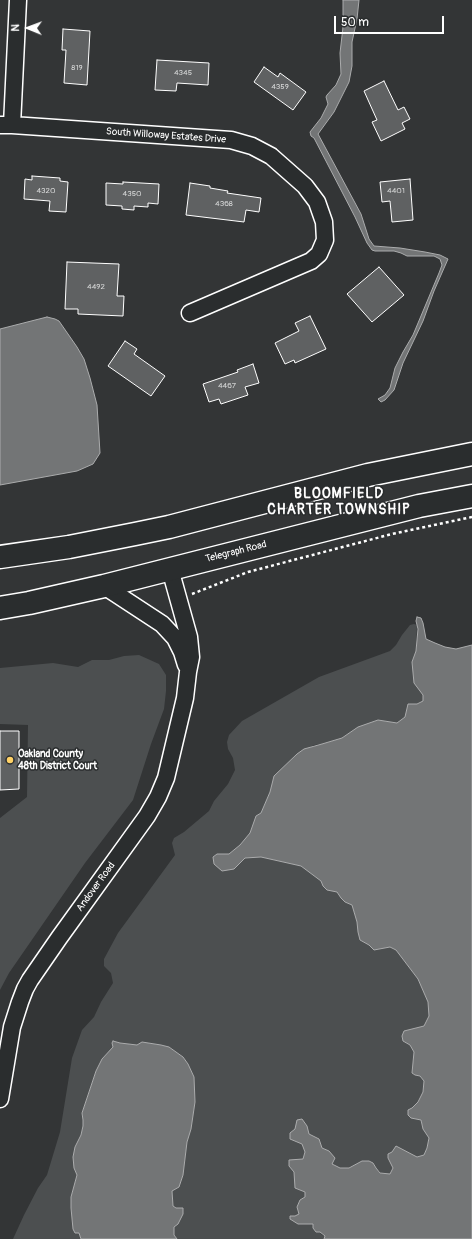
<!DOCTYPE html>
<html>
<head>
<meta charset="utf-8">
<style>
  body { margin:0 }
  #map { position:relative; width:472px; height:1239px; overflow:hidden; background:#333536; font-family:Pangolin,sans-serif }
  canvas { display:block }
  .north { position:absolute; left:8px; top:8px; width:40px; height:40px; -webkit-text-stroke:3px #2a2d2e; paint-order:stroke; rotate:271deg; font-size:11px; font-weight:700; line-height:16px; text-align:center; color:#fff }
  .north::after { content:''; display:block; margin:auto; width:14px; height:18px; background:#fff; clip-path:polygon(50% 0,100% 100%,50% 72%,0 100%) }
  .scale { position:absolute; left:334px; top:16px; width:110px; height:18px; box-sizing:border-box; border:2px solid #fff; border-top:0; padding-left:5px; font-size:12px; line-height:14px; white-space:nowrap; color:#fff; -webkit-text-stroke:3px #2a2d2e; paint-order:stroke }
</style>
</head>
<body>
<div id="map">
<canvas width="472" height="1239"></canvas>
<div class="north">N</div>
<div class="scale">50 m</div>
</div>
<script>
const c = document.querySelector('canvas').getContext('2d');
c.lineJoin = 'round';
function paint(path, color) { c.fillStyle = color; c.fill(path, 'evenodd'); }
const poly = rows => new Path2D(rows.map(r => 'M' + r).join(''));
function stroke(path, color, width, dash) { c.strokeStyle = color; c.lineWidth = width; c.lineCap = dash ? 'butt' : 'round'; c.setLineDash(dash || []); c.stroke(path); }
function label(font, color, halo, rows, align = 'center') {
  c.font = font + ' Pangolin,sans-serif'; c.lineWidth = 3; c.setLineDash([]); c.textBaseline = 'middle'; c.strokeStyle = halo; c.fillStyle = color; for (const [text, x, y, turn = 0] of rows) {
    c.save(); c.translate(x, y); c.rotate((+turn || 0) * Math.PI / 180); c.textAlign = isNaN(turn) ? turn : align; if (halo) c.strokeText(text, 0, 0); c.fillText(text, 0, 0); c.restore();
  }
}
paint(poly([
  [414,624,417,625,416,651,412,662,414,682,423,695,423,701,417,704,405,717,397,723,378,720,358,727,342,738,322,744,314,745,297,754,274,776,270,792,261,813,256,816,250,833,240,845,229,854,217,854,213,857,214,864,234,869,245,858,261,857,301,866,321,881,323,886,338,892,341,898,345,902,352,905,357,922,358,932,360,940,369,945,374,950,390,947,396,950,418,979,428,1002,429,1016,424,1026,404,1031,403,1041,410,1045,414,1052,412,1073,415,1075,420,1076,424,1081,423,1092,418,1102,412,1108,421,1120,423,1129,429,1138,427,1148,424,1155,417,1157,388,1158,393,1168,390,1174,381,1173,376,1168,373,1163,369,1161,358,1163,349,1168,340,1168,331,1164,329,1151,322,1148,318,1139,309,1134,307,1126,295,1129,290,1139,303,1144,305,1152,303,1159,294,1172,295,1188,305,1192,305,1197,300,1200,297,1207,299,1214,293,1217,307,1224,313,1224,322,1235,325,1236,324,1239,177,1239,174,1235,174,1227,183,1214,183,1208,176,1208,173,1206,172,1191,183,1175,187,1142,191,1129,195,1102,194,1077,188,1064,183,1057,169,1047,161,1045,142,1042,137,1045,120,1043,113,1041,113,1047,102,1059,96,1071,82,1113,83,1120,83,1126,81,1135,75,1147,75,1171,77,1175,71,1197,71,1208,73,1229,79,1233,81,1239,13,1239,24,1215,38,1188,47,1175,60,1132,72,1058,82,1030,94,1017,101,1002,113,983,111,973,104,966,104,959,118,933,175,855,172,843,174,838,184,832,209,811,214,801,228,784,235,770,233,758,228,749,227,742,229,735,242,721,319,677,390,651,396,645,402,635,410,625],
  [139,655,159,664,166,675,166,691,164,709,151,744,133,800,85,863,9,973,0,990,0,818,27,797,28,725,0,724,0,668,53,663,78,667,92,660,109,660,124,656]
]), '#4c4f50');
const water = poly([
  [343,0,359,0,357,19,352,42,352,66,349,82,334,112,318,134,361,214,369,239,374,246,400,248,425,252,440,255,448,259,434,291,423,321,403,363,394,390,385,400,381,402,378,399,385,395,390,388,395,368,403,352,413,335,439,273,442,265,440,259,434,256,407,256,401,253,394,251,375,251,372,250,367,243,355,217,314,138,311,136,310,132,321,118,328,104,326,97,327,95,336,85,341,74,340,53,343,27,343,0],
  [47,317,55,319,59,321,77,347,84,359,90,378,97,405,100,453,93,464,77,471,0,485,0,329,47,317],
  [417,617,421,618,423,623,426,639,435,643,445,647,456,649,472,645,472,1239,324,1239,325,1236,320,1232,316,1232,313,1228,313,1224,298,1224,290,1219,290,1216,295,1216,299,1214,297,1207,300,1200,305,1197,305,1192,295,1188,294,1172,289,1166,289,1160,303,1159,305,1152,302,1144,290,1139,290,1133,295,1129,297,1120,302,1119,307,1126,309,1134,319,1139,322,1148,329,1151,335,1158,332,1164,340,1168,349,1168,362,1161,369,1161,373,1163,376,1168,380,1173,390,1174,393,1168,388,1158,388,1154,392,1152,396,1146,417,1157,424,1155,427,1148,429,1138,423,1129,421,1120,411,1118,408,1115,408,1110,412,1108,418,1102,423,1092,424,1081,420,1076,415,1075,412,1073,414,1052,410,1045,403,1041,402,1036,404,1031,424,1026,429,1016,428,1002,418,979,396,950,390,947,374,950,369,945,360,940,358,932,357,922,352,905,345,902,341,898,337,892,327,890,323,886,321,881,301,866,261,857,245,858,234,869,222,871,214,864,213,857,217,854,229,854,240,845,250,833,256,816,261,813,270,792,274,776,297,754,304,749,322,744,342,738,358,727,378,720,397,723,405,717,408,704,417,704,423,701,423,695,414,683,412,662,416,651,418,629,416,621,417,617],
  [113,1041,120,1043,137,1045,142,1042,161,1045,169,1047,183,1057,188,1064,194,1077,195,1102,191,1129,187,1142,183,1175,179,1187,172,1191,173,1206,176,1208,183,1208,183,1214,178,1224,174,1227,174,1235,177,1239,81,1239,79,1233,75,1233,73,1229,71,1208,71,1197,77,1175,74,1168,73,1157,75,1147,81,1135,83,1126,83,1120,82,1113,96,1071,102,1059,113,1047,112,1043,113,1041]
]);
paint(water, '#737576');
stroke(water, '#abacad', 1);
const building = poly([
  [63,29,90,31,87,85,64,83,66,50,62,50,63,29],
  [157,60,209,63,208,85,177,83,176,91,155,90,157,60],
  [264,67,278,77,280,73,306,92,293,110,254,82,264,67],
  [384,81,398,110,404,107,410,119,402,123,405,129,381,141,372,122,377,120,364,91,384,81],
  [32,176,60,178,60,181,68,182,66,212,49,211,50,201,24,199,25,179,32,180,32,176],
  [410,179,413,220,392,222,390,201,382,202,380,182,410,179],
  [123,182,159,184,158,204,148,203,148,207,134,206,134,210,122,209,122,206,106,205,106,183,123,184,123,182],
  [190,183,210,186,210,188,228,191,227,193,261,198,259,212,246,210,244,222,186,215,190,183],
  [67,262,119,264,117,296,124,296,123,316,78,314,78,309,65,309,67,262],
  [379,267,404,295,372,322,347,294,379,267],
  [310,316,326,349,295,363,294,360,285,364,275,343,299,331,295,323,310,316],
  [125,341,137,349,134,354,165,376,151,396,108,366,125,341],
  [253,364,259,383,245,387,248,395,221,404,219,399,209,402,203,384,238,372,237,370,253,364],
  [0,731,19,731,19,789,0,790,0,731]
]);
paint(building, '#5f6162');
stroke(building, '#fff', 1);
const minor = poly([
  [0,125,12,125,231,140,252,146,271,156,305,186,317,202,324,222,325,240,319,254,311,261,190,313],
  [12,125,18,0],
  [104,586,162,624,175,638,182,652,186,665],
  [0,1099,12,1027,20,1002,25,989,30,980,59,938,147,816,158,797,166,778,185,698,188,672,191,657,189,637,170,569]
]);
const trunk = poly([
  [0,557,69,547,135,534,169,527,368,475,472,454],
  [0,608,29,603,104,586,419,506,472,496]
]);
stroke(minor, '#fff', 19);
stroke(trunk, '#fff', 25);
stroke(poly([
  [192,594,248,572,392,534,472,517]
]), '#fff', 2.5, [3, 3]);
stroke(minor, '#2a2d2e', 16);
stroke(trunk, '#2a2d2e', 22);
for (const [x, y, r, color] of [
  [10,760,4,"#ffd166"]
]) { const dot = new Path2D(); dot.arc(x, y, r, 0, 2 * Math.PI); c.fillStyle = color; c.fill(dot); stroke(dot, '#2a2d2e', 1.5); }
label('8px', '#d7d8d8', null, [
  ["819",77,68],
  ["4345",183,73],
  ["4359",280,87],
  ["4320",46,191],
  ["4401",396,191],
  ["4350",132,194],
  ["4368",224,204],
  ["4492",96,287],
  ["4467",227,386]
]);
label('10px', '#fff', '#2a2d2e', [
  ["South Willoway Estates Drive",166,136,4],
  ["Telegraph Road",236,552,-14],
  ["Andover Road",96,887,-54]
]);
label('bold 10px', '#fff', '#2a2d2e', [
  ["Oakland County",18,754],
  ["48th District Court",18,766]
], 'left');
c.letterSpacing = '1px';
label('bold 14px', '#fff', '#2a2d2e', [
  ["BLOOMFIELD",339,494],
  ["CHARTER TOWNSHIP",339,510]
]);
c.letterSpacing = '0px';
</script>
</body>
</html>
